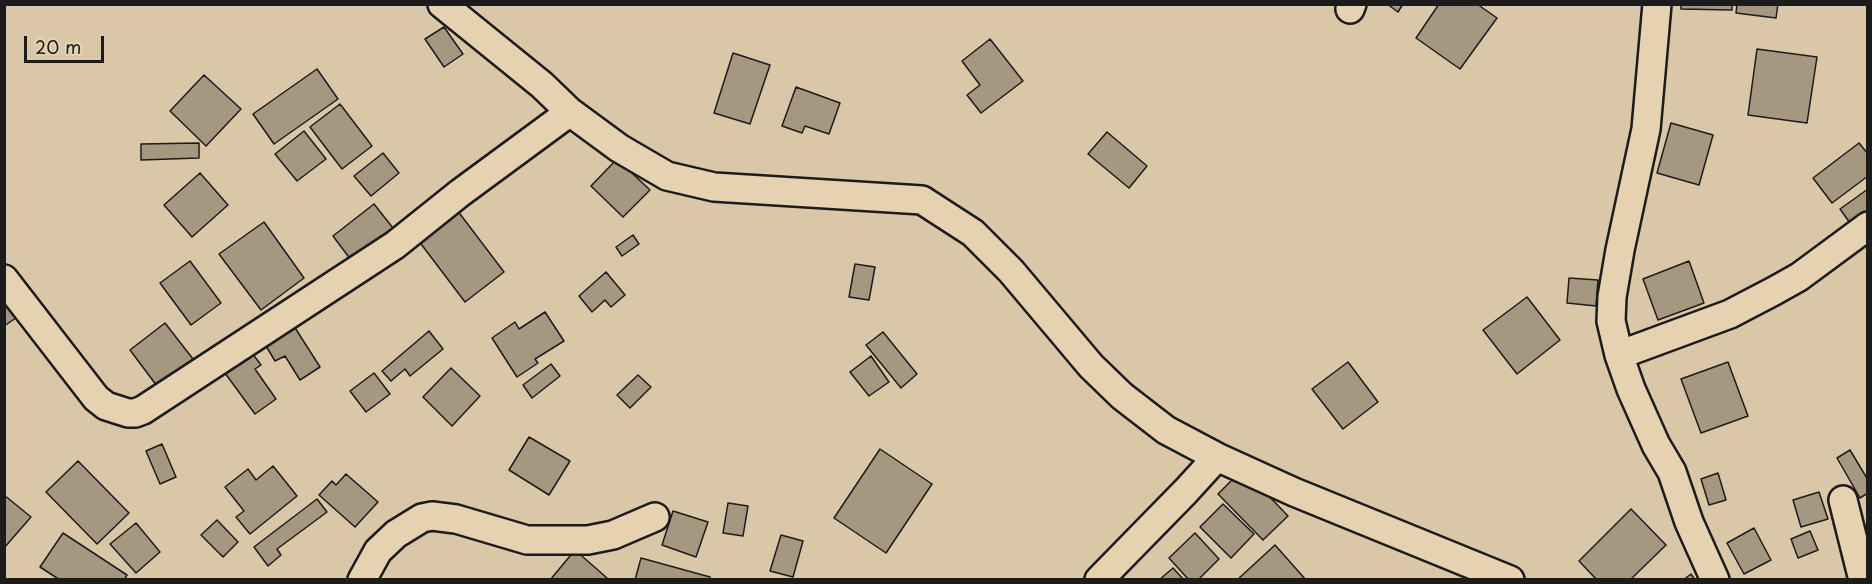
<!DOCTYPE html>
<html>
<head>
<meta charset="utf-8">
<style>
  body { margin:0 }
  #map { position:relative; width:1872px; height:584px; overflow:hidden; background:#dac7a7; font-family:"Playpen Sans",sans-serif }
  canvas { display:block }
  .frame { position:absolute; inset:0; border:6px solid #1c1c1c; pointer-events:none }
  .scale { position:absolute; left:24px; top:36px; width:80px; height:27px; box-sizing:border-box; border:3px solid #1c1c1c; border-top:0; padding-left:8px; font-size:18px; line-height:21px; white-space:nowrap; color:#1c1c1c; -webkit-text-stroke:4px #e6d2b0; paint-order:stroke }
</style>
</head>
<body>
<div id="map">
<canvas width="1872" height="584"></canvas>
<div class="frame"></div>
<div class="scale">20 m</div>
</div>
<script>
const c = document.querySelector('canvas').getContext('2d');
c.lineJoin = 'round';
function paint(path, color) { c.fillStyle = color; c.fill(path, 'evenodd'); }
const poly = rows => new Path2D(rows.map(r => 'M' + r).join(''));
function stroke(path, color, width, dash) { c.strokeStyle = color; c.lineWidth = width; c.lineCap = dash ? 'butt' : 'round'; c.setLineDash(dash || []); c.stroke(path); }
const building = poly([
  [1387,4,1403,4,1398,12,1387,4],
  [1439,4,1477,4,1497,18,1460,69,1416,38,1439,4],
  [1681,4,1732,4,1732,10,1681,9,1681,4],
  [1737,4,1778,4,1776,18,1736,13,1737,4],
  [444,27,463,54,444,67,425,39,444,27],
  [990,39,1023,81,981,113,967,95,980,85,962,61,990,39],
  [1757,49,1817,57,1807,123,1748,115,1757,49],
  [733,53,770,65,750,124,714,113,733,53],
  [317,69,338,99,274,144,253,114,317,69],
  [204,75,241,109,206,146,170,111,204,75],
  [796,87,840,103,829,134,805,126,802,133,782,126,796,87],
  [340,104,372,146,342,169,310,127,340,104],
  [1671,123,1713,135,1699,185,1657,173,1671,123],
  [304,131,326,159,297,181,275,154,304,131],
  [1107,132,1147,166,1129,188,1088,154,1107,132],
  [199,143,199,158,141,160,141,144,199,143],
  [1859,143,1868,154,1868,176,1832,203,1813,178,1859,143],
  [383,153,399,173,371,196,354,176,383,153],
  [617,159,650,190,623,217,591,186,617,159],
  [200,173,228,205,192,237,164,205,200,173],
  [1868,189,1868,221,1855,230,1840,209,1868,189],
  [374,204,393,228,351,260,333,236,374,204],
  [454,206,504,272,465,302,415,236,454,206],
  [264,222,304,278,261,310,219,254,264,222],
  [633,235,639,244,622,256,616,247,633,235],
  [190,261,221,303,191,325,160,283,190,261],
  [1689,261,1704,303,1658,320,1643,279,1689,261],
  [855,264,875,267,869,300,849,297,855,264],
  [606,272,625,295,611,307,605,300,592,312,579,296,606,272],
  [1569,278,1598,280,1596,306,1567,303,1569,278],
  [4,297,19,316,4,326,4,297],
  [1527,297,1560,340,1517,374,1483,330,1527,297],
  [545,312,564,341,535,359,538,363,517,377,492,338,515,322,519,329,545,312],
  [165,323,193,359,157,386,130,350,165,323],
  [292,323,320,367,300,380,285,356,275,361,263,341,292,323],
  [429,331,443,349,410,376,405,369,391,381,382,371,429,331],
  [883,332,917,374,901,388,866,345,883,332],
  [249,349,261,365,255,369,276,399,255,414,222,369,249,349],
  [871,356,889,382,869,396,850,372,871,356],
  [1348,362,1378,402,1343,429,1312,389,1348,362],
  [1728,362,1748,416,1701,433,1681,379,1728,362],
  [551,364,560,376,532,398,523,385,551,364],
  [451,368,480,396,452,426,423,397,451,368],
  [374,373,390,394,366,412,350,391,374,373],
  [638,375,651,387,630,408,617,395,638,375],
  [529,437,570,461,549,495,509,470,529,437],
  [162,444,176,477,160,484,146,451,162,444],
  [880,449,932,484,886,553,834,518,880,449],
  [1850,450,1868,480,1868,493,1860,498,1837,458,1850,450],
  [78,461,129,513,97,544,46,492,78,461],
  [273,466,297,496,250,534,236,517,244,511,225,487,248,469,256,480,273,466],
  [1243,469,1288,516,1263,540,1218,494,1243,469],
  [1718,473,1726,500,1709,505,1701,479,1718,473],
  [346,474,378,502,355,527,319,495,332,481,336,485,346,474],
  [1819,492,1828,519,1801,527,1793,500,1819,492],
  [4,495,31,517,4,548,4,495],
  [317,499,327,512,277,549,281,555,268,566,254,547,317,499],
  [728,503,748,506,743,536,723,533,728,503],
  [1223,504,1254,534,1231,558,1200,527,1223,504],
  [1631,509,1666,545,1630,580,1597,580,1579,561,1631,509],
  [673,511,708,522,696,557,662,545,673,511],
  [217,520,238,542,223,557,201,535,217,520],
  [136,523,160,552,136,573,110,544,136,523],
  [1754,528,1771,560,1744,574,1727,543,1754,528],
  [1810,531,1818,550,1798,558,1791,539,1810,531],
  [63,533,127,575,124,580,60,580,40,567,63,533],
  [1195,533,1219,559,1198,580,1189,580,1169,558,1195,533],
  [781,535,803,541,793,577,770,571,781,535],
  [1275,545,1306,580,1237,580,1275,545],
  [575,550,607,578,606,580,550,580,575,550],
  [641,558,710,577,710,580,635,580,641,558],
  [1173,568,1184,580,1159,580,1173,568],
  [1691,574,1695,580,1683,580,1691,574]
]);
paint(building, '#a59780');
stroke(building, '#1c1c1c', 1.5);
const street = poly([
  [442,4,542,85,570,112,619,148,667,176,714,187,922,200,973,233,1011,271,1091,366,1122,396,1166,430,1217,457,1294,492,1510,580],
  [1657,4,1646,129,1620,250,1612,297,1611,321,1619,355,1631,389,1656,445,1672,472,1689,522,1715,580],
  [1350,9,1352,4],
  [4,279,96,398,106,406,128,413,135,413,143,410,395,245,460,193,570,112],
  [1619,355,1730,314,1774,291,1799,277,1868,226],
  [1843,500,1863,580],
  [362,580,378,551,396,534,422,518,432,516,456,519,527,540,588,540,613,535,655,517],
  [1099,580,1186,491,1217,457]
]);
stroke(street, '#1c1c1c', 32);
stroke(street, '#e6d2b0', 27);
</script>
</body>
</html>
